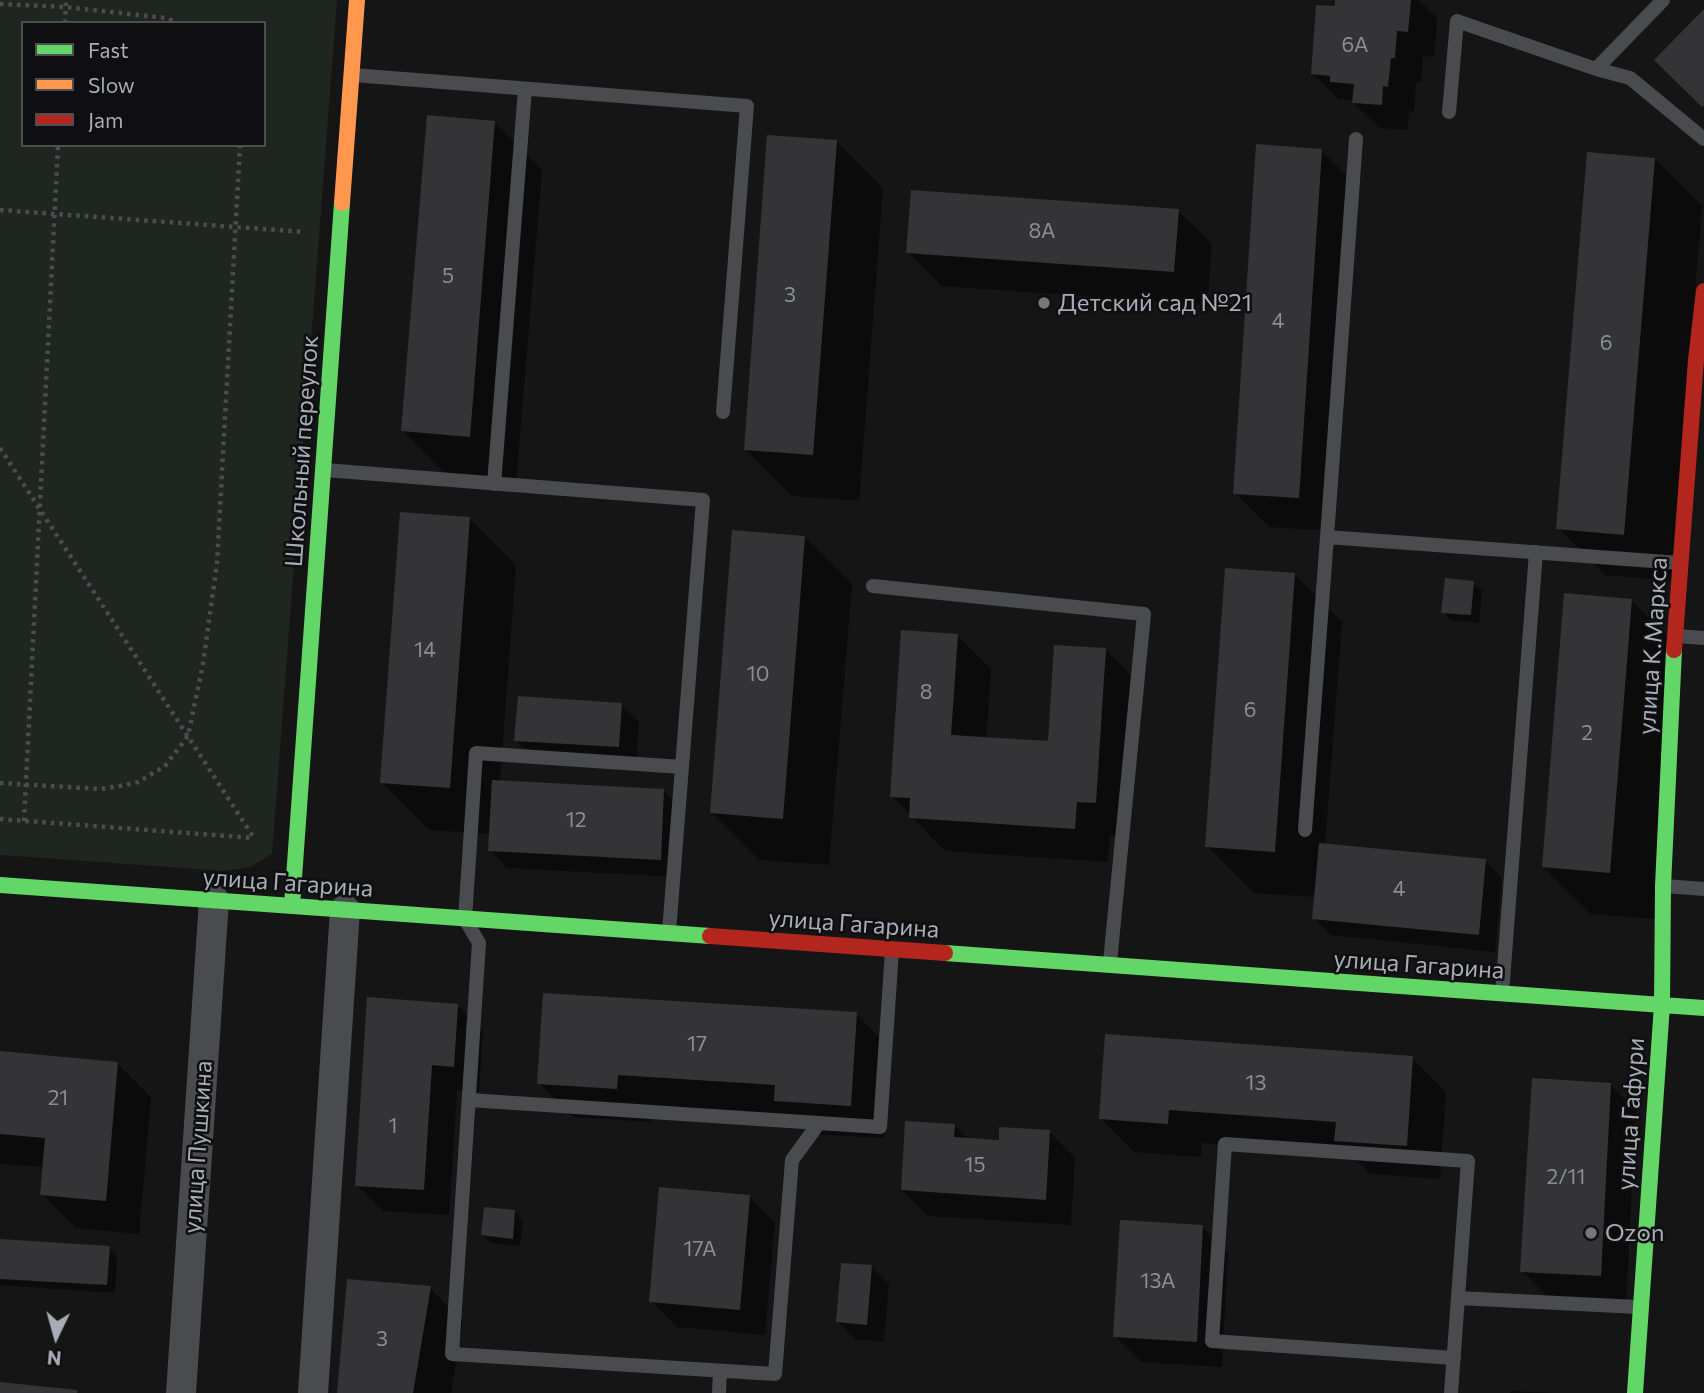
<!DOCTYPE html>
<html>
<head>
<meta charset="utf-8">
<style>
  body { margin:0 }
  #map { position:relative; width:1704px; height:1393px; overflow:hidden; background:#151515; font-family:Commissioner,sans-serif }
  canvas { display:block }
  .legend { position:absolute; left:21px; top:21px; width:245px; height:126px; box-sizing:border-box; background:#0f0f11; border:2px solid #4c4e53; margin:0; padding:9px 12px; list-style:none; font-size:21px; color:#a7acb5 }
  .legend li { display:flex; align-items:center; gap:14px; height:35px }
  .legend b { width:35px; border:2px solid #4c4e53 }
  .north { position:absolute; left:21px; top:1302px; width:70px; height:70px; -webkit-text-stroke:5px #0f0f11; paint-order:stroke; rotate:185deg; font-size:19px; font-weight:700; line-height:28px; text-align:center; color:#a7acb5 }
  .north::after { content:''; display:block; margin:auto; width:24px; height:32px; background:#a7acb5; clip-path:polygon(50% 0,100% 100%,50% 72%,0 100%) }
</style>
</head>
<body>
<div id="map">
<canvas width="1704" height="1393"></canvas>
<ul class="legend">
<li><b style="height:9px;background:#63d668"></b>Fast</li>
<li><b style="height:9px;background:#ff974d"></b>Slow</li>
<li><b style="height:9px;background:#b3261e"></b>Jam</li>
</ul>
<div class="north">N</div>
</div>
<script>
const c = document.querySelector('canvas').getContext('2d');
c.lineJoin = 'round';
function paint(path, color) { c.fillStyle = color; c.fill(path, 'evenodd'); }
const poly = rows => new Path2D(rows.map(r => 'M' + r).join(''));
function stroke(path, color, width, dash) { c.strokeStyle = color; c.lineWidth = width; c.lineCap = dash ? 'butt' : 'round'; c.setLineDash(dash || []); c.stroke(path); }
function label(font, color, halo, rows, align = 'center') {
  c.font = font + ' Commissioner,sans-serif'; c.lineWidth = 5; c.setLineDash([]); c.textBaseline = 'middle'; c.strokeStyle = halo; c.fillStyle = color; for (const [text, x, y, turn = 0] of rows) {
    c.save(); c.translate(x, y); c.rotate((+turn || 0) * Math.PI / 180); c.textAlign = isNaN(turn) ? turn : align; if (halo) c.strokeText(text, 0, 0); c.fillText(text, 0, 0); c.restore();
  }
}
paint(poly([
  [0,0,337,0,272,854,250,867,225,871,0,855],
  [23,23,264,23,264,145,23,145]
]), '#1f251f');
paint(poly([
  [1362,0,1419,0,1437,18,1434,57,1423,56,1421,83,1416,83,1414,112,1409,111,1407,130,1380,128,1350,100,1338,99,1312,73,1336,8],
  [495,123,542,170,516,483,450,478,403,431],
  [836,141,883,188,859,501,792,496,745,449],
  [1321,150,1355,184,1332,531,1269,527,1235,493],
  [1655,159,1702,206,1671,581,1605,575,1558,528],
  [1178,211,1212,244,1207,305,942,286,908,252],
  [469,518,516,565,500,782,664,791,681,808,677,877,507,868,490,850,491,834,429,830,382,783],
  [805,537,852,584,829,865,759,860,712,813],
  [1295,575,1342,622,1325,845,1485,861,1502,878,1495,952,1331,935,1314,918,1316,897,1254,893,1207,846],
  [1473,583,1482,591,1479,623,1451,620,1443,612],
  [1631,600,1678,647,1657,919,1591,914,1543,867],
  [957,635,991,669,986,739,1049,743,1106,650,1139,684,1129,836,1110,835,1108,862,945,851,892,796],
  [621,705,639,722,636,764,533,757,516,740],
  [457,1005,483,1031,479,1092,457,1090,449,1215,383,1211,357,1185],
  [856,1014,890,1048,884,1138,810,1134,793,1117,651,1108,650,1122,573,1117,539,1083],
  [0,1053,117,1063,151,1097,139,1234,76,1228,42,1194,45,1167,0,1164],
  [1412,1058,1446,1092,1440,1179,1370,1174,1349,1153,1202,1143,1201,1157,1134,1152,1101,1119],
  [1611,1085,1636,1111,1626,1301,1548,1297,1522,1271],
  [955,1126,968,1139,1000,1142,1050,1132,1075,1158,1071,1225,928,1216,902,1190],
  [749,1197,775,1223,765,1335,677,1327,651,1301],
  [515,1212,523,1220,520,1246,491,1243,483,1235],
  [1203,1227,1228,1253,1222,1367,1141,1362,1115,1336],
  [0,1241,109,1248,117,1256,115,1293,0,1285],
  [872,1267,889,1284,884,1342,855,1339,838,1322],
  [430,1288,463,1321,451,1393,339,1393],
  [1511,1391,1554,1393,1510,1393]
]), '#0007');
paint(poly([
  [1335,0,1411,0,1408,32,1397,31,1395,58,1391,58,1388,87,1383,86,1382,105,1352,103,1354,84,1330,82,1330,76,1311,74,1316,5,1335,6],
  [1704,9,1704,105,1702,107,1654,60],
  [427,115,495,121,470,437,401,431],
  [767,135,837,140,813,455,744,450],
  [1256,144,1322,149,1299,498,1233,494],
  [1587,152,1655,158,1624,535,1556,529],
  [911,190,1179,209,1174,272,906,253],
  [400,512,470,517,450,788,380,783],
  [732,530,805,536,783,819,710,813],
  [1225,568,1295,573,1275,852,1205,847],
  [1445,578,1474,581,1471,615,1441,613],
  [1564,593,1632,599,1610,873,1542,867],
  [901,630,958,634,951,735,1048,741,1054,645,1106,648,1096,803,1077,802,1075,829,909,818,910,798,890,797],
  [518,696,622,703,619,747,514,741],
  [492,780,664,789,661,860,488,851],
  [1319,843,1486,859,1479,935,1312,919],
  [543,993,857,1012,851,1106,774,1101,775,1085,618,1075,617,1089,537,1084],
  [367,997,458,1004,454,1067,432,1065,424,1190,355,1186],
  [1105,1034,1413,1056,1407,1146,1334,1141,1336,1122,1169,1110,1168,1124,1099,1119],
  [0,1051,118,1062,106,1201,40,1195,45,1138,0,1134],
  [1532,1078,1611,1083,1601,1276,1520,1272],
  [905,1121,955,1124,954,1137,999,1140,999,1127,1050,1130,1046,1200,901,1190],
  [659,1187,750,1195,740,1310,649,1302],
  [484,1207,515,1210,513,1239,481,1235],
  [1120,1220,1203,1225,1197,1342,1113,1337],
  [0,1239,110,1246,107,1285,0,1279],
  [841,1263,872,1265,867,1325,836,1322],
  [347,1279,431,1286,413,1393,337,1393],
  [0,1382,77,1390,77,1393,0,1393]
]), '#343436');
stroke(poly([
  [0,4,65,7,166,18,178,23],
  [65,23,66,0],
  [0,210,305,232],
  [0,448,254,838],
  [0,783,100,789,120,786,138,782,165,766,188,736,203,664,217,563,240,145],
  [0,819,254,838],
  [24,821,58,145]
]), '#4b4c4f', 4.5, [3.5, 5]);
stroke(poly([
  [1596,69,1663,0],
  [353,75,747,106,723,412],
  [1449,112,1457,21,1596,69,1630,78,1704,139],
  [1356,139,1327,537,1680,563],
  [325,470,703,500,669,932],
  [494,484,525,89],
  [873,586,1144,614,1110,962],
  [1677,636,1704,638],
  [682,767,476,753,465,919,479,943,452,1354,775,1374,792,1160,819,1123,880,1127,892,951],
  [1305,830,1327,537],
  [1664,886,1704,889],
  [1502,993,1536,552],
  [469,1100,819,1123],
  [1458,1298,1638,1307],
  [719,1393,720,1371],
  [1451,1393,1468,1161,1225,1144,1212,1341,1454,1358]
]), '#4a4b4e', 14);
stroke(poly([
  [181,1393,214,900],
  [313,1393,345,910]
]), '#4a4b4e', 30);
stroke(poly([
  [0,885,710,936],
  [292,906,342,203],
  [945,953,1704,1008],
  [1635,1393,1662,1005,1663,886,1674,650]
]), '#63d668', 16);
stroke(poly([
  [342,203,357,0]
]), '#ff974d', 16);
stroke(poly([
  [1674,650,1696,360,1704,291],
  [710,936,945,953]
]), '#b3261e', 16);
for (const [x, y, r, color] of [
  [1044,303,7,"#74777d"],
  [1591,1233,7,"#74777d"]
]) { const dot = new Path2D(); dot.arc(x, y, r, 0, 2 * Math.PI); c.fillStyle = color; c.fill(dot); stroke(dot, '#0f0f11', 2.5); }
label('21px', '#8a8e95', null, [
  ["6А",1355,45],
  ["8А",1042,231],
  ["5",448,276],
  ["3",790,295],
  ["4",1278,321],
  ["6",1606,343],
  ["14",425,650],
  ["10",758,674],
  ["8",926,692],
  ["6",1250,710],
  ["2",1587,733],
  ["12",576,820],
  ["4",1399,889],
  ["17",697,1044],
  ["13",1256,1083],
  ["21",58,1098],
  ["1",393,1126],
  ["15",975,1165],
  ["2/11",1566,1177],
  ["17А",700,1249],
  ["13А",1158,1281],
  ["3",382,1339]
]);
label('24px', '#a7acb5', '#0f0f11', [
  ["Детский cад №21",1058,303],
  ["Ozon",1605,1233]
], 'left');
label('24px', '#a7acb5', '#0f0f11', [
  ["Школьный переулок",302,451,-86],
  ["улица К.Маркса",1653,646,-86],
  ["улица Гагарина",288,883,4],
  ["улица Гагарина",854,924,4],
  ["улица Гагарина",1419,965,4],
  ["улица Гафури",1631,1114,-86],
  ["улица Пушкина",198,1147,-86]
]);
</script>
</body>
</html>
